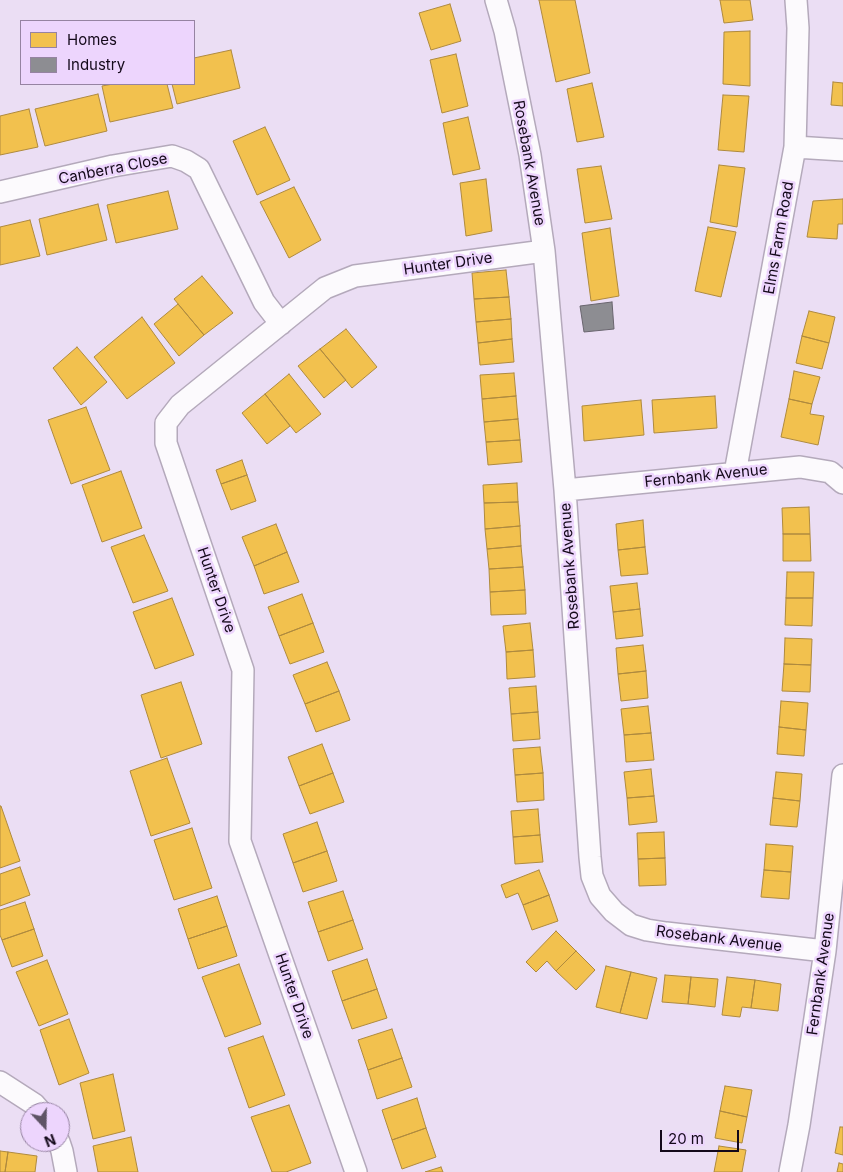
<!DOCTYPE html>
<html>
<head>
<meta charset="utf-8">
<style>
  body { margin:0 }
  #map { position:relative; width:843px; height:1172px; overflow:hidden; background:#ebdef4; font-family:Inter,sans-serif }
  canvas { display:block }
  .legend { position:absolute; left:20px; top:20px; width:175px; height:65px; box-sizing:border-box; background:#edd5fd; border:1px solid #9683a2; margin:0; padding:6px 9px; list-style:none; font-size:15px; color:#14091a }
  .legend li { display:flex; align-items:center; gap:10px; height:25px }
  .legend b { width:25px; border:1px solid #9683a2 }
  .north { position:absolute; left:20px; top:1102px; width:50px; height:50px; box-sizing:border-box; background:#edd5fd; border:1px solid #9683a2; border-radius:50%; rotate:159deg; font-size:14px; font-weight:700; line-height:20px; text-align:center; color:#14091a }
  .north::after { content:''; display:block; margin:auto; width:18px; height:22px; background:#5f5466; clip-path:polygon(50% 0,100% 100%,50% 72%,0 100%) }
  .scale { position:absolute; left:660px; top:1130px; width:79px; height:22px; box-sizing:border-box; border:2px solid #14091a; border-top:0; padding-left:6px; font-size:15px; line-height:18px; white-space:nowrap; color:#14091a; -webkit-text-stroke:4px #edd5fd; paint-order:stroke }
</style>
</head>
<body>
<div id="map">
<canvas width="843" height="1172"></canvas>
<ul class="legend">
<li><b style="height:14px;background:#f2c14e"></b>Homes</li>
<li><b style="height:14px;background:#8d8d92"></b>Industry</li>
</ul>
<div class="north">N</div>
<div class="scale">20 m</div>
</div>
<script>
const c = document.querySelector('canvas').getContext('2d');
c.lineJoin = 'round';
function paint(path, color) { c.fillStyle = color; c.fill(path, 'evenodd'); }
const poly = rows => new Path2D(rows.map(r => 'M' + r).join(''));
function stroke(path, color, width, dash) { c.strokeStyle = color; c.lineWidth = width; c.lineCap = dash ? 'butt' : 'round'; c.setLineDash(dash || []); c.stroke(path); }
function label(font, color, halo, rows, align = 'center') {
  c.font = font + ' Inter,sans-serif'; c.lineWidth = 5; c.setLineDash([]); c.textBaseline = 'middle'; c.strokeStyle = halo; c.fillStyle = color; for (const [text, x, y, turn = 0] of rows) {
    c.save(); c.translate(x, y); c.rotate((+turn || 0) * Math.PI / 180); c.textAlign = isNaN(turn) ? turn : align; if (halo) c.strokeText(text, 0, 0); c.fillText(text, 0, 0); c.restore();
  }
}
const homes = poly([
  [539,0,575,0,590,73,556,82,539,0],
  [720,0,750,0,753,20,724,23,720,0],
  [450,4,461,41,431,50,419,13,450,4],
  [750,31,750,86,723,84,724,32,750,31],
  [231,50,240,88,177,104,172,84,194,84,194,58,231,50],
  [456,54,468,106,442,113,430,60,456,54],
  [833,82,843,83,843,106,831,105,833,82],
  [592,83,604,137,577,142,567,89,592,83],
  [113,84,167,84,173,108,110,122,102,86,113,84],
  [98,94,107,131,45,146,35,109,98,94],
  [723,95,749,96,744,152,718,150,723,95],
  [29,109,38,147,0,155,0,116,29,109],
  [468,117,480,169,453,175,443,123,468,117],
  [265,127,290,180,257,195,233,141,265,127],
  [719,165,745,168,737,227,710,222,719,165],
  [601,166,612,219,585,223,577,169,601,166],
  [486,179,492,231,466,236,460,183,486,179],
  [294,187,321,240,289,258,260,202,294,187],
  [168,191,178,229,116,243,107,205,168,191],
  [843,199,843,224,838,224,837,239,807,237,813,201,843,199],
  [98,204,107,240,47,255,39,219,98,204],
  [30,220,40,256,0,265,0,227,30,220],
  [708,227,736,232,721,297,695,291,708,227],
  [610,228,619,296,591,301,582,233,610,228],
  [506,270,509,297,474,299,472,273,506,270],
  [202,276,233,313,204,335,174,299,202,276],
  [509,297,511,319,476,322,474,299,509,297],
  [178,304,204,335,179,356,154,324,178,304],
  [809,311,835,317,829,343,802,336,809,311],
  [142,317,175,363,127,399,94,357,142,317],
  [511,319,512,339,478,343,476,322,511,319],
  [346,329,377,367,352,388,320,349,346,329],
  [802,336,829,343,822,369,796,363,802,336],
  [512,339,514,362,480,365,478,343,512,339],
  [77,347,107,382,81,405,53,368,77,347],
  [320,349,346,380,324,398,298,366,320,349],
  [794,371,820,377,812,404,789,399,794,371],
  [514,373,516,396,482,399,480,375,514,373],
  [289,374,321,414,296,433,265,394,289,374],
  [265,394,290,426,267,444,242,413,265,394],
  [516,396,518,419,484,422,482,399,516,396],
  [715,396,717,428,654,433,652,400,715,396],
  [789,399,812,404,810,414,824,416,818,445,781,437,789,399],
  [641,400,644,435,584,441,582,406,641,400],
  [86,407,110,470,71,484,48,420,86,407],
  [518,419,520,440,486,442,484,422,518,419],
  [520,440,522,462,488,465,486,442,520,440],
  [242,460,247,475,221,484,216,470,242,460],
  [121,471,142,528,102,542,82,485,121,471],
  [247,475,256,501,231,510,221,484,247,475],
  [517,483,518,502,484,503,483,485,517,483],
  [518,502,520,526,485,529,484,503,518,502],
  [809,507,810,534,783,534,782,508,809,507],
  [643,520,645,547,618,550,616,524,643,520],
  [276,524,287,552,254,566,242,537,276,524],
  [520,526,521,546,487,549,485,529,520,526],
  [783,534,810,534,811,561,783,561,783,534],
  [144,535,168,591,133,603,111,547,144,535],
  [521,546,523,567,489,569,487,549,521,546],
  [645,547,648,574,621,576,618,550,645,547],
  [287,552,299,582,264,594,254,566,287,552],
  [523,567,525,590,490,592,489,569,523,567],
  [787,572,814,572,813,598,786,598,787,572],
  [637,583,640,609,613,612,610,586,637,583],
  [525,590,526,614,491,615,490,592,525,590],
  [302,594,313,623,279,636,268,607,302,594],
  [172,598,194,655,155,669,133,612,172,598],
  [786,598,813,598,812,626,785,625,786,598],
  [640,609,643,636,616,639,613,612,640,609],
  [313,623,324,652,290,664,279,636,313,623],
  [530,623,533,650,506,652,503,626,530,623],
  [785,638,812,639,811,665,784,664,785,638],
  [643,645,646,671,618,674,616,648,643,645],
  [533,650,535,677,507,679,506,652,533,650],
  [327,662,339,691,305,704,293,675,327,662],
  [784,664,811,665,810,692,782,691,784,664],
  [646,671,648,698,621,701,618,674,646,671],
  [181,682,202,744,161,758,141,695,181,682],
  [536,686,538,712,511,714,509,688,536,686],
  [339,691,350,720,316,732,305,704,339,691],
  [781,701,808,703,806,730,779,727,781,701],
  [648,706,651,733,624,735,621,709,648,706],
  [538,712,540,739,513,741,511,714,538,712],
  [779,727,806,730,804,756,777,754,779,727],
  [651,733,654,760,626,762,624,735,651,733],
  [322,744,333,773,299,786,288,757,322,744],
  [540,747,543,773,515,775,513,749,540,747],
  [167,758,190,823,151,836,130,771,167,758],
  [651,769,654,796,627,798,624,772,651,769],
  [776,772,802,774,800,801,773,798,776,772],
  [333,773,344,802,310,814,299,786,333,773],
  [543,773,544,800,517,802,515,775,543,773],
  [654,796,657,822,629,825,627,798,654,796],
  [773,798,800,801,797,827,770,825,773,798],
  [0,806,1,806,20,861,0,868,0,806],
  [538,809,540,835,513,837,511,811,538,809],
  [317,822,327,851,293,863,283,834,317,822],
  [192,828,212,888,174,900,154,840,192,828],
  [664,832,665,858,638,859,637,833,664,832],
  [540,835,543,862,515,864,513,837,540,835],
  [766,844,793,846,791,872,764,870,766,844],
  [327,851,337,881,303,892,293,863,327,851],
  [665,858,666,885,639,886,638,859,665,858],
  [20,867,30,895,0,906,0,874,20,867],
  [539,870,549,895,523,905,518,893,506,898,501,885,539,870],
  [764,870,791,872,789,899,761,897,764,870],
  [343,891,353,920,318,932,308,902,343,891],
  [549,895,558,921,532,930,523,905,549,895],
  [217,896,227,926,188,939,178,909,217,896],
  [25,902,34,929,2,940,0,935,0,910,25,902],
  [353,920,363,949,328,961,318,932,353,920],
  [227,926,237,956,198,969,188,939,227,926],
  [34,929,43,956,12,967,2,940,34,929],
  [556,931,576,951,556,971,547,961,536,972,526,962,556,931],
  [576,951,595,970,576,990,556,971,576,951],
  [367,959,377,989,342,1001,332,971,367,959],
  [47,960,68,1014,39,1026,16,972,47,960],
  [239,964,261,1024,225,1037,202,977,239,964],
  [606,966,631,972,620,1013,596,1007,606,966],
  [631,972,657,978,647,1019,620,1013,631,972],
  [665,975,691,977,688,1004,662,1002,665,975],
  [691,977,718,979,715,1007,688,1004,691,977],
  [727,977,755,980,751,1008,742,1007,740,1017,722,1015,727,977],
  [755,980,781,984,778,1011,751,1008,755,980],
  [377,989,387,1018,352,1029,342,1001,377,989],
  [69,1019,89,1073,59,1085,40,1030,69,1019],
  [392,1029,402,1058,368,1070,358,1040,392,1029],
  [263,1036,285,1095,249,1108,228,1048,263,1036],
  [402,1058,412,1087,377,1099,368,1070,402,1058],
  [113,1074,125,1131,93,1139,80,1083,113,1074],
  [725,1086,752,1090,747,1117,720,1111,725,1086],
  [417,1098,426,1128,392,1140,382,1110,417,1098],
  [289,1105,311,1163,286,1172,272,1172,251,1117,289,1105],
  [720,1111,747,1117,742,1143,715,1138,720,1111],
  [840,1127,843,1127,843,1155,835,1153,840,1127],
  [426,1128,436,1157,402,1169,392,1140,426,1128],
  [131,1137,138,1172,98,1172,93,1146,131,1137],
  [719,1146,746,1150,742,1172,714,1172,719,1146],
  [0,1151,8,1152,5,1172,0,1172,0,1151],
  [8,1152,37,1156,35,1172,5,1172,8,1152],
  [839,1163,843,1164,843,1172,837,1172,839,1163],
  [441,1167,443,1172,425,1172,441,1167]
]);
paint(homes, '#f2c14e');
stroke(homes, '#af8a3e', 1);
const industry = poly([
  [612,302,614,329,584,332,580,306,612,302]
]);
paint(industry, '#8d8d92');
stroke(industry, '#69656e', 1);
const street = poly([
  [496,0,505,31,530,155,544,251,565,490,590,857,592,876,600,896,614,912,631,925,647,930,666,933,825,951],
  [795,147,843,150],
  [0,192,113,166,172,156,186,161,199,169,264,302,281,324],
  [735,473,795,147,798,28,796,0],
  [565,490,800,467,830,472,843,483],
  [0,1082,34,1104,41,1112],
  [59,1142,62,1151,66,1172],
  [356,1172,240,841,243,670,166,443,166,423,180,405,325,288,355,276,544,251],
  [790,1172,799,1125,825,951,843,775]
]);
stroke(street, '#b4a9bb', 24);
stroke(street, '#fcfafd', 21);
label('15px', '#14091a', '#edd5fd', [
  ["Rosebank Avenue",529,163,80],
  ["Canberra Close",113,169,-11],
  ["Elms Farm Road",779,238,-80],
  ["Hunter Drive",448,264,-8],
  ["Fernbank Avenue",706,476,-6],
  ["Rosebank Avenue",570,566,-94],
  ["Hunter Drive",216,590,71],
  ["Rosebank Avenue",719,939,7],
  ["Fernbank Avenue",821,974,-82],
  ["Hunter Drive",294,996,71]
]);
</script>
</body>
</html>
